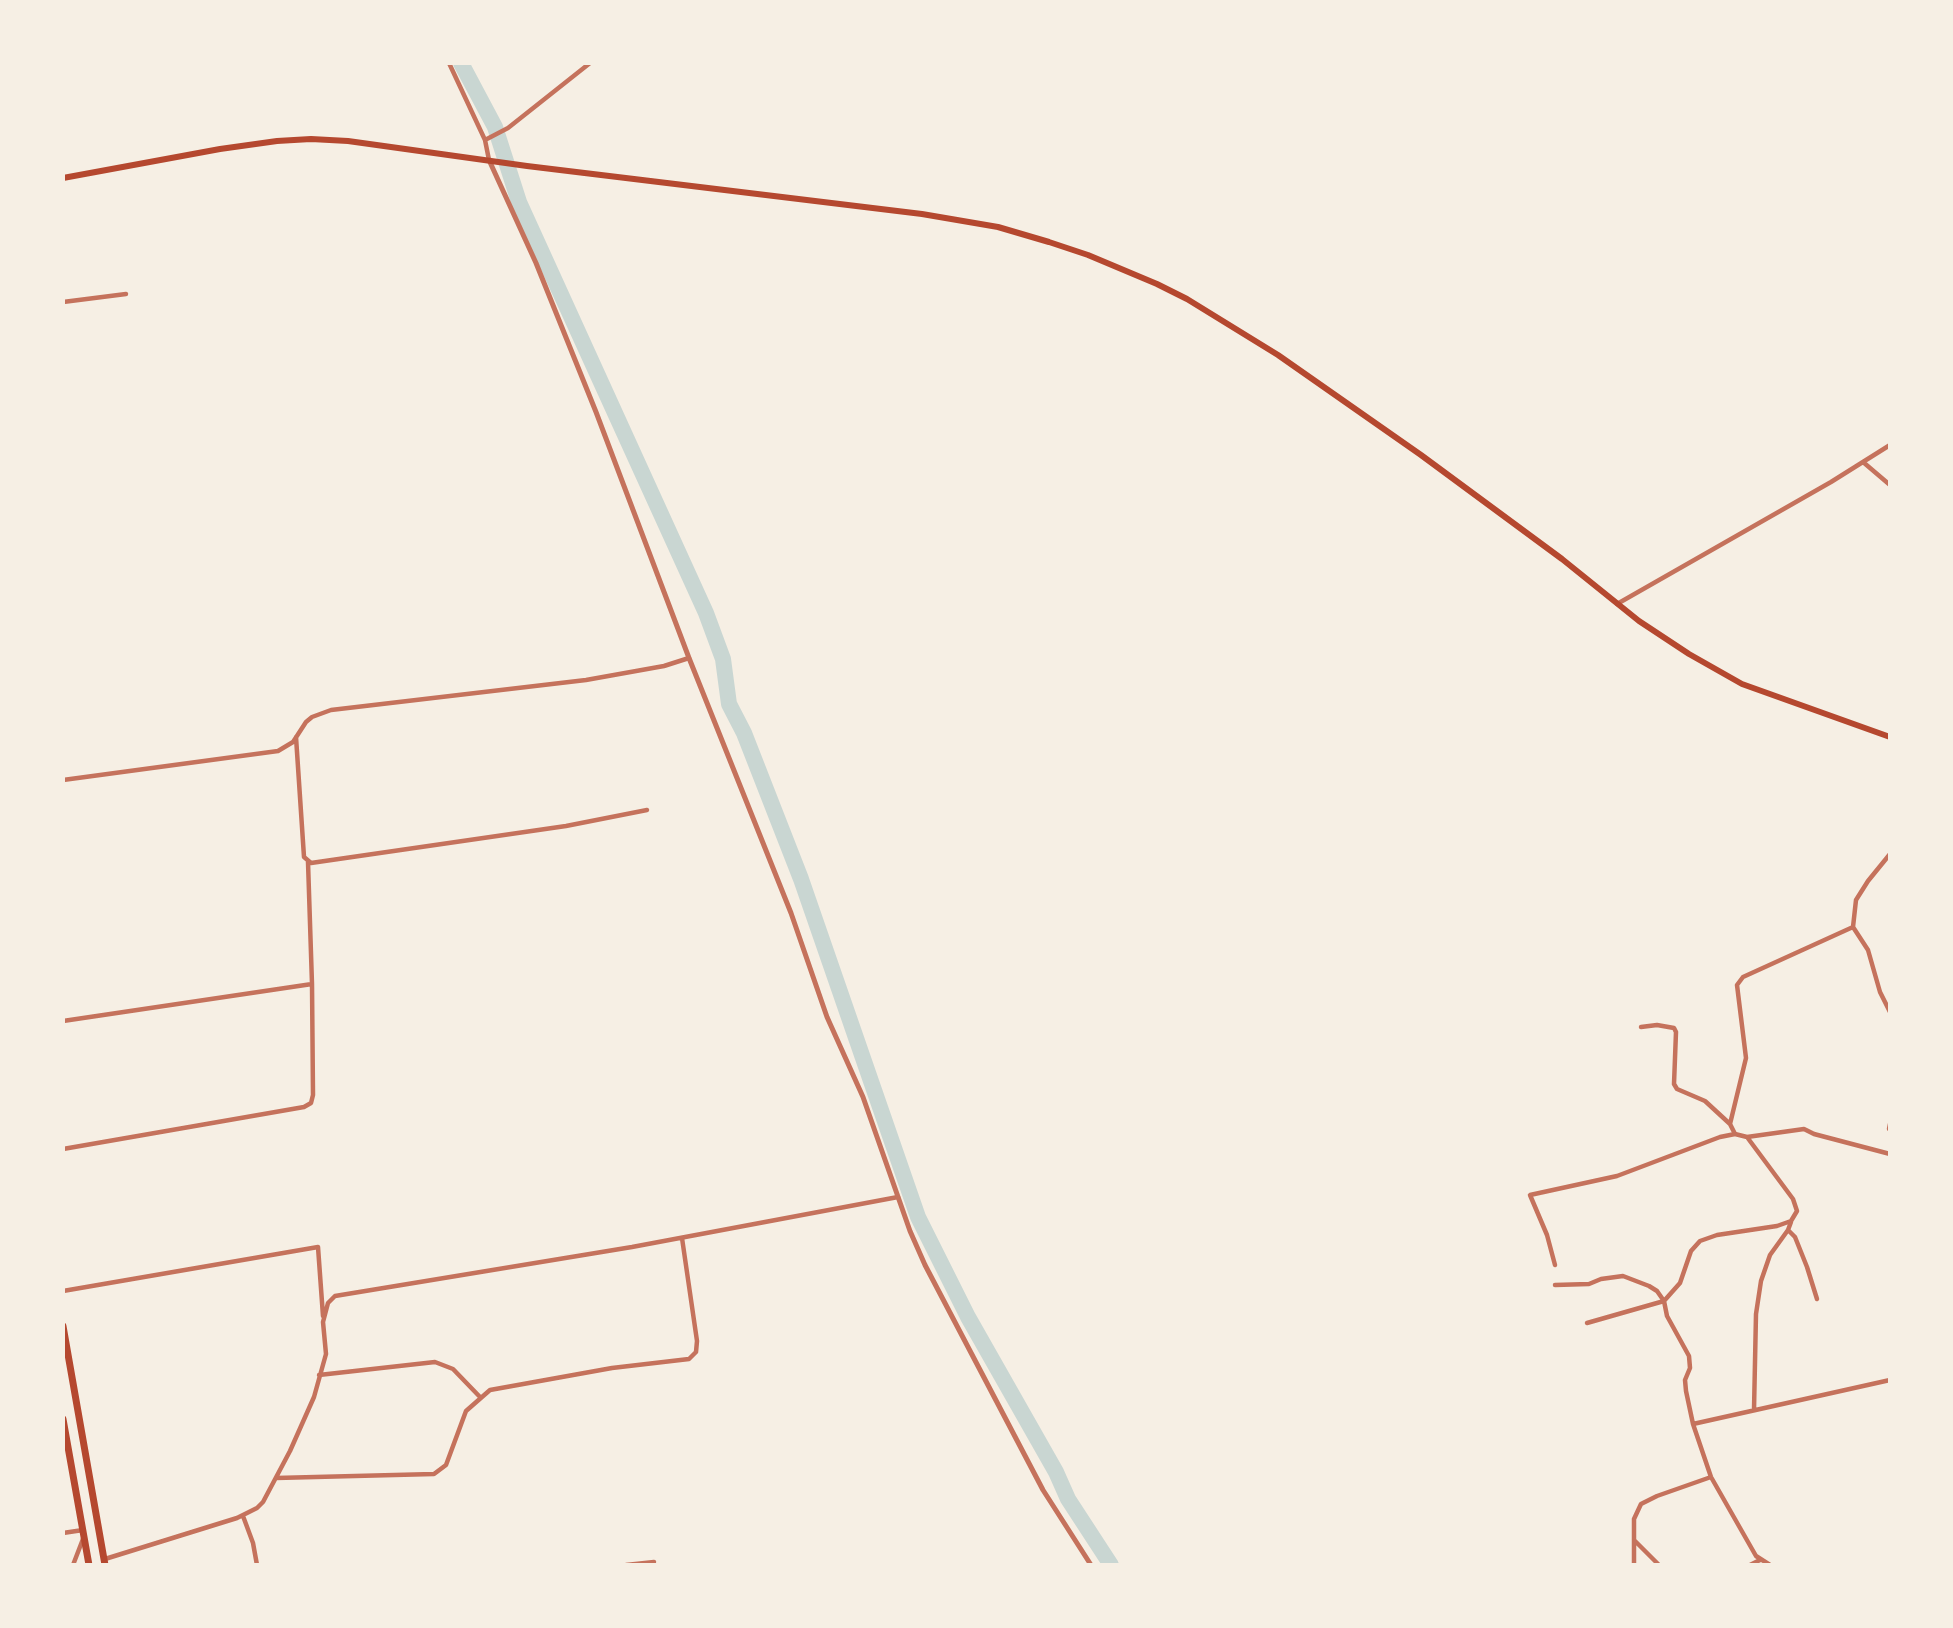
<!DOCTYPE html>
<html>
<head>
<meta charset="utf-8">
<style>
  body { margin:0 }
  #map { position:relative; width:1953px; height:1628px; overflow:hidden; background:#f6efe4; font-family:"Fira Sans Condensed",sans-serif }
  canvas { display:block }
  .frame { position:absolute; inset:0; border:65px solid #f6efe4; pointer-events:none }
</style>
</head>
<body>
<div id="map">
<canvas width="1953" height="1628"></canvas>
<div class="frame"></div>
</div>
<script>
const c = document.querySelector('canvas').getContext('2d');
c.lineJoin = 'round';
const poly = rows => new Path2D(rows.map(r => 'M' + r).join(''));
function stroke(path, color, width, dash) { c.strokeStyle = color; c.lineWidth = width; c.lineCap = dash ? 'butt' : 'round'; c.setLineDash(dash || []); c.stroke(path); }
stroke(poly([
  [461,63,495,127,519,202,706,613,723,659,729,704,744,733,801,879,918,1217,968,1317,1056,1472,1068,1499,1111,1565]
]), '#c9d6d2', 16);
stroke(poly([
  [449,63,485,140,489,160],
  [485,140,508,128,590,63],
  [63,302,126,294],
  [1863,462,1890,485],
  [1617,604,1831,482,1890,445],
  [296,737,304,857,311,863,566,826,647,810],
  [63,780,278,751,293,742,306,722,312,717,331,710,586,680,664,666,689,658],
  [1853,927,1868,950,1880,992,1890,1012],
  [63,1021,312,984],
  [1641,1027,1657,1025,1674,1028,1676,1032,1674,1084,1677,1089,1705,1101,1730,1124,1735,1134],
  [1730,1124,1746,1058,1737,985,1743,977,1853,927,1856,900,1868,881,1890,854],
  [1889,1129,1890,1124],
  [1747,1137,1804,1129,1814,1134,1890,1154],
  [63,1149,304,1107,311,1103,313,1095,312,984,308,862],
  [1788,1230,1795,1237,1807,1267,1817,1299],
  [1555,1265,1547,1235,1530,1195,1617,1176,1720,1137,1735,1134,1747,1137,1793,1199,1797,1211,1791,1221,1777,1226,1717,1235,1700,1241,1691,1251,1680,1283,1664,1301,1587,1323],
  [1555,1285,1589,1284,1601,1279,1623,1276,1649,1286,1657,1291,1664,1301,1667,1316,1689,1356,1690,1368,1685,1380,1686,1391,1693,1424,1711,1477,1756,1556,1770,1565],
  [63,1291,318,1247,323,1316],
  [319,1375,435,1362,453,1369,480,1397],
  [1754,1410,1756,1314,1761,1281,1770,1255,1788,1230,1791,1222],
  [1693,1424,1890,1380],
  [276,1478,434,1474,446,1465,466,1411,490,1390,612,1368,689,1359,696,1352,697,1341,682,1238],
  [243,1516,253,1543,257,1565],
  [63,1533,83,1530],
  [1634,1540,1659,1565],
  [105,1559,237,1518,257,1508,263,1502,290,1451,314,1397,326,1354,323,1322,328,1303,335,1296,632,1247,898,1197],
  [73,1565,83,1539],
  [626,1565,654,1562],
  [1634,1565,1634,1519,1641,1504,1657,1496,1711,1477],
  [1750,1565,1760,1560]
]), '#c5725c', 4.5);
stroke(poly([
  [489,160,536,263,596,412,689,658,791,913,827,1017,863,1097,910,1231,925,1265,1043,1490,1091,1565]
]), '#c5725c', 5);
stroke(poly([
  [63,178,220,149,277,141,311,139,348,141,527,166,922,214,998,227,1049,242,1088,255,1157,284,1187,299,1278,355,1421,455,1562,559,1639,621,1689,654,1742,684,1890,737]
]), '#b5482f', 6);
stroke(poly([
  [63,1326,105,1565],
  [63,1419,89,1565]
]), '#b5482f', 7);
</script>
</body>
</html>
